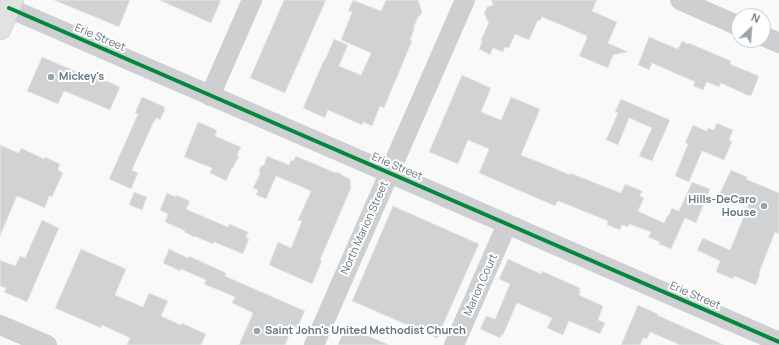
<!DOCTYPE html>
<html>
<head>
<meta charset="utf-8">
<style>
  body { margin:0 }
  #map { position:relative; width:779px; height:345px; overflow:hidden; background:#f9f9f9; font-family:Manrope,sans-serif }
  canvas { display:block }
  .north { position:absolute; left:731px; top:8px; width:40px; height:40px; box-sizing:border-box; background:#fff; border:1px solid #c1c8cd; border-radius:50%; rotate:25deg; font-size:11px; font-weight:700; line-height:16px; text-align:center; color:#657683 }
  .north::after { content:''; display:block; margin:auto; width:14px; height:18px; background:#99a4ac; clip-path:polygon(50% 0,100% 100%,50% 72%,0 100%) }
</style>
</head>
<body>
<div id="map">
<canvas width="779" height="345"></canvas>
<div class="north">N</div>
</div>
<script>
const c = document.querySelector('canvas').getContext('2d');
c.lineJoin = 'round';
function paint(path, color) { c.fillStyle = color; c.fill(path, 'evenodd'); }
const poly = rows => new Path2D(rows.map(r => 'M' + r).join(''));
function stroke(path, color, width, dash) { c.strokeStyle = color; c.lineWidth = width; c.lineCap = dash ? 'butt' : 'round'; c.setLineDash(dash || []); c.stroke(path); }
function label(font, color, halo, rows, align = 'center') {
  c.font = font + ' Manrope,sans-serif'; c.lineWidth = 4; c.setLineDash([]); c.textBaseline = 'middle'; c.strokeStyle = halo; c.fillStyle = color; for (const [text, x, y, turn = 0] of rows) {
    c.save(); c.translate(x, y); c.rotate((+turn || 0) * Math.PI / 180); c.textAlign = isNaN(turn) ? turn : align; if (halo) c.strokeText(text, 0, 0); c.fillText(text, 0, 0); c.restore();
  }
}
const building = poly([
  [54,0,130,0,119,27,54,0],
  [159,0,221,0,211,23,159,0],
  [284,0,326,0,285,93,250,78,284,0],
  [353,0,381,11,386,0,418,0,422,12,420,16,418,17,414,27,414,30,410,40,412,41,384,108,380,106,372,126,363,122,362,125,328,110,325,118,303,108,324,60,325,60,334,39,348,45,339,66,361,75,362,73,371,53,341,40,352,12,348,11,353,0],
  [491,0,597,0,592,11,617,22,608,43,628,52,613,55,608,68,579,56,587,38,586,37,587,36,542,17,540,21,538,20,529,40,515,34,509,48,505,47,503,52,493,48,490,55,479,49,482,42,481,40,489,22,488,22,484,13,487,7,493,5,491,0],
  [649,37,678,49,682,41,688,44,689,43,731,61,730,64,759,76,751,96,749,95,749,96,721,83,719,87,707,82,703,90,693,86,695,82,652,63,649,70,638,65,649,37],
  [42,57,80,73,80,71,107,82,107,81,120,87,110,110,64,91,58,104,27,91,42,57],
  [462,75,491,88,481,112,501,120,511,97,540,109,521,155,549,166,570,175,570,173,621,193,625,184,642,191,640,196,644,198,638,211,664,223,668,215,669,215,672,208,679,211,692,182,710,189,696,223,685,218,671,249,659,244,660,242,648,237,651,232,629,224,628,227,622,225,620,230,607,225,608,221,558,201,555,206,479,173,489,149,468,140,458,164,429,152,462,75],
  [142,97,165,107,164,109,165,110,160,120,156,118,155,121,154,121,132,170,138,173,131,189,109,179,138,114,135,113,142,97],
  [621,99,670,120,652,161,639,156,652,128,629,118,618,145,606,140,618,113,615,112,621,99],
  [198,122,217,130,215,136,241,147,237,155,239,156,233,168,232,168,226,181,210,173,212,168,184,157,198,122],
  [717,123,733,130,729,140,732,142,724,160,702,151,689,182,675,176,688,144,685,143,693,125,706,131,708,128,714,130,717,123],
  [0,145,19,153,21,148,44,159,45,157,60,164,58,170,63,173,52,197,49,196,45,208,17,196,0,236,0,145],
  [267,156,289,165,291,160,293,161,296,156,336,173,338,172,341,174,343,176,350,179,351,188,320,260,322,261,312,284,269,265,278,242,291,248,302,221,298,220,311,191,276,176,266,199,256,195,258,190,253,188,260,174,259,171,261,166,264,165,267,156],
  [731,170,747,177,746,179,779,193,779,234,775,232,761,268,759,273,760,274,756,285,734,276,733,279,716,272,720,261,697,250,703,238,730,250,748,206,720,193,731,170],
  [134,192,147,197,142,210,129,205,134,192],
  [167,193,176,197,176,195,190,201,186,209,228,227,229,224,248,232,246,237,249,239,243,254,214,242,213,244,194,236,194,237,184,232,185,231,165,222,168,214,160,210,167,193],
  [393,206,479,244,437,338,352,301,393,206],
  [42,220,59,228,27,302,4,292,6,288,0,286,0,260,15,266,20,256,25,258,42,220],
  [81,249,126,269,115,295,143,307,149,293,168,301,161,316,181,325,182,323,206,334,201,345,127,345,130,338,102,325,101,328,55,308,81,249],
  [169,249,188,258,189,256,202,262,226,273,225,276,305,311,297,328,293,326,285,345,239,345,253,313,232,303,235,297,204,284,206,280,181,269,180,271,163,263,169,249],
  [508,259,541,274,542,271,580,288,579,291,581,291,579,295,603,306,598,320,605,323,600,334,569,321,563,335,547,328,552,318,517,303,503,335,502,334,500,338,480,329,486,316,495,319,510,284,499,279,508,259],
  [638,305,658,314,657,315,724,345,680,345,650,332,647,339,643,338,640,345,621,345,638,305],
  [346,326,389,345,338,345,346,326]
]);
paint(building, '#d0d2d3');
stroke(building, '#e8e8e8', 1);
const major = poly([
  [0,28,12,0]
]);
stroke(major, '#d5d6d7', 24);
stroke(poly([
  [680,0,739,26],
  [9,8,779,342],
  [763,36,779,43],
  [210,96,252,0],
  [0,325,47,345],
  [314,345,465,0],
  [454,345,507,224]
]), '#cecfd0', 20);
stroke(major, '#e1e2e2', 22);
stroke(poly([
  [9,8,779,342]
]), '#00873e', 4);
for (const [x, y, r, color] of [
  [51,77,4,"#99a4ac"],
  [764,206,4,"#99a4ac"],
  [257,331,4,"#99a4ac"]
]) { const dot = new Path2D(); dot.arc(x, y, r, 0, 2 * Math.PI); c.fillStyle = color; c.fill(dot); stroke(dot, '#fff', 1.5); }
label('11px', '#657683', '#fff', [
  ["Erie Street",100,38,23],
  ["Erie Street",397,167,23],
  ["North Marion Street",365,228,-66],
  ["Marion Court",481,285,-66],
  ["Erie Street",695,296,23]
]);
label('bold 11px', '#657683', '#fff', [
  ["Mickey's",59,77],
  ["Hills-DeCaro",756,200,"right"],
  ["House",756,213,"right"],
  ["Saint John's United Methodist Church",265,331]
], 'left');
</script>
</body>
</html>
